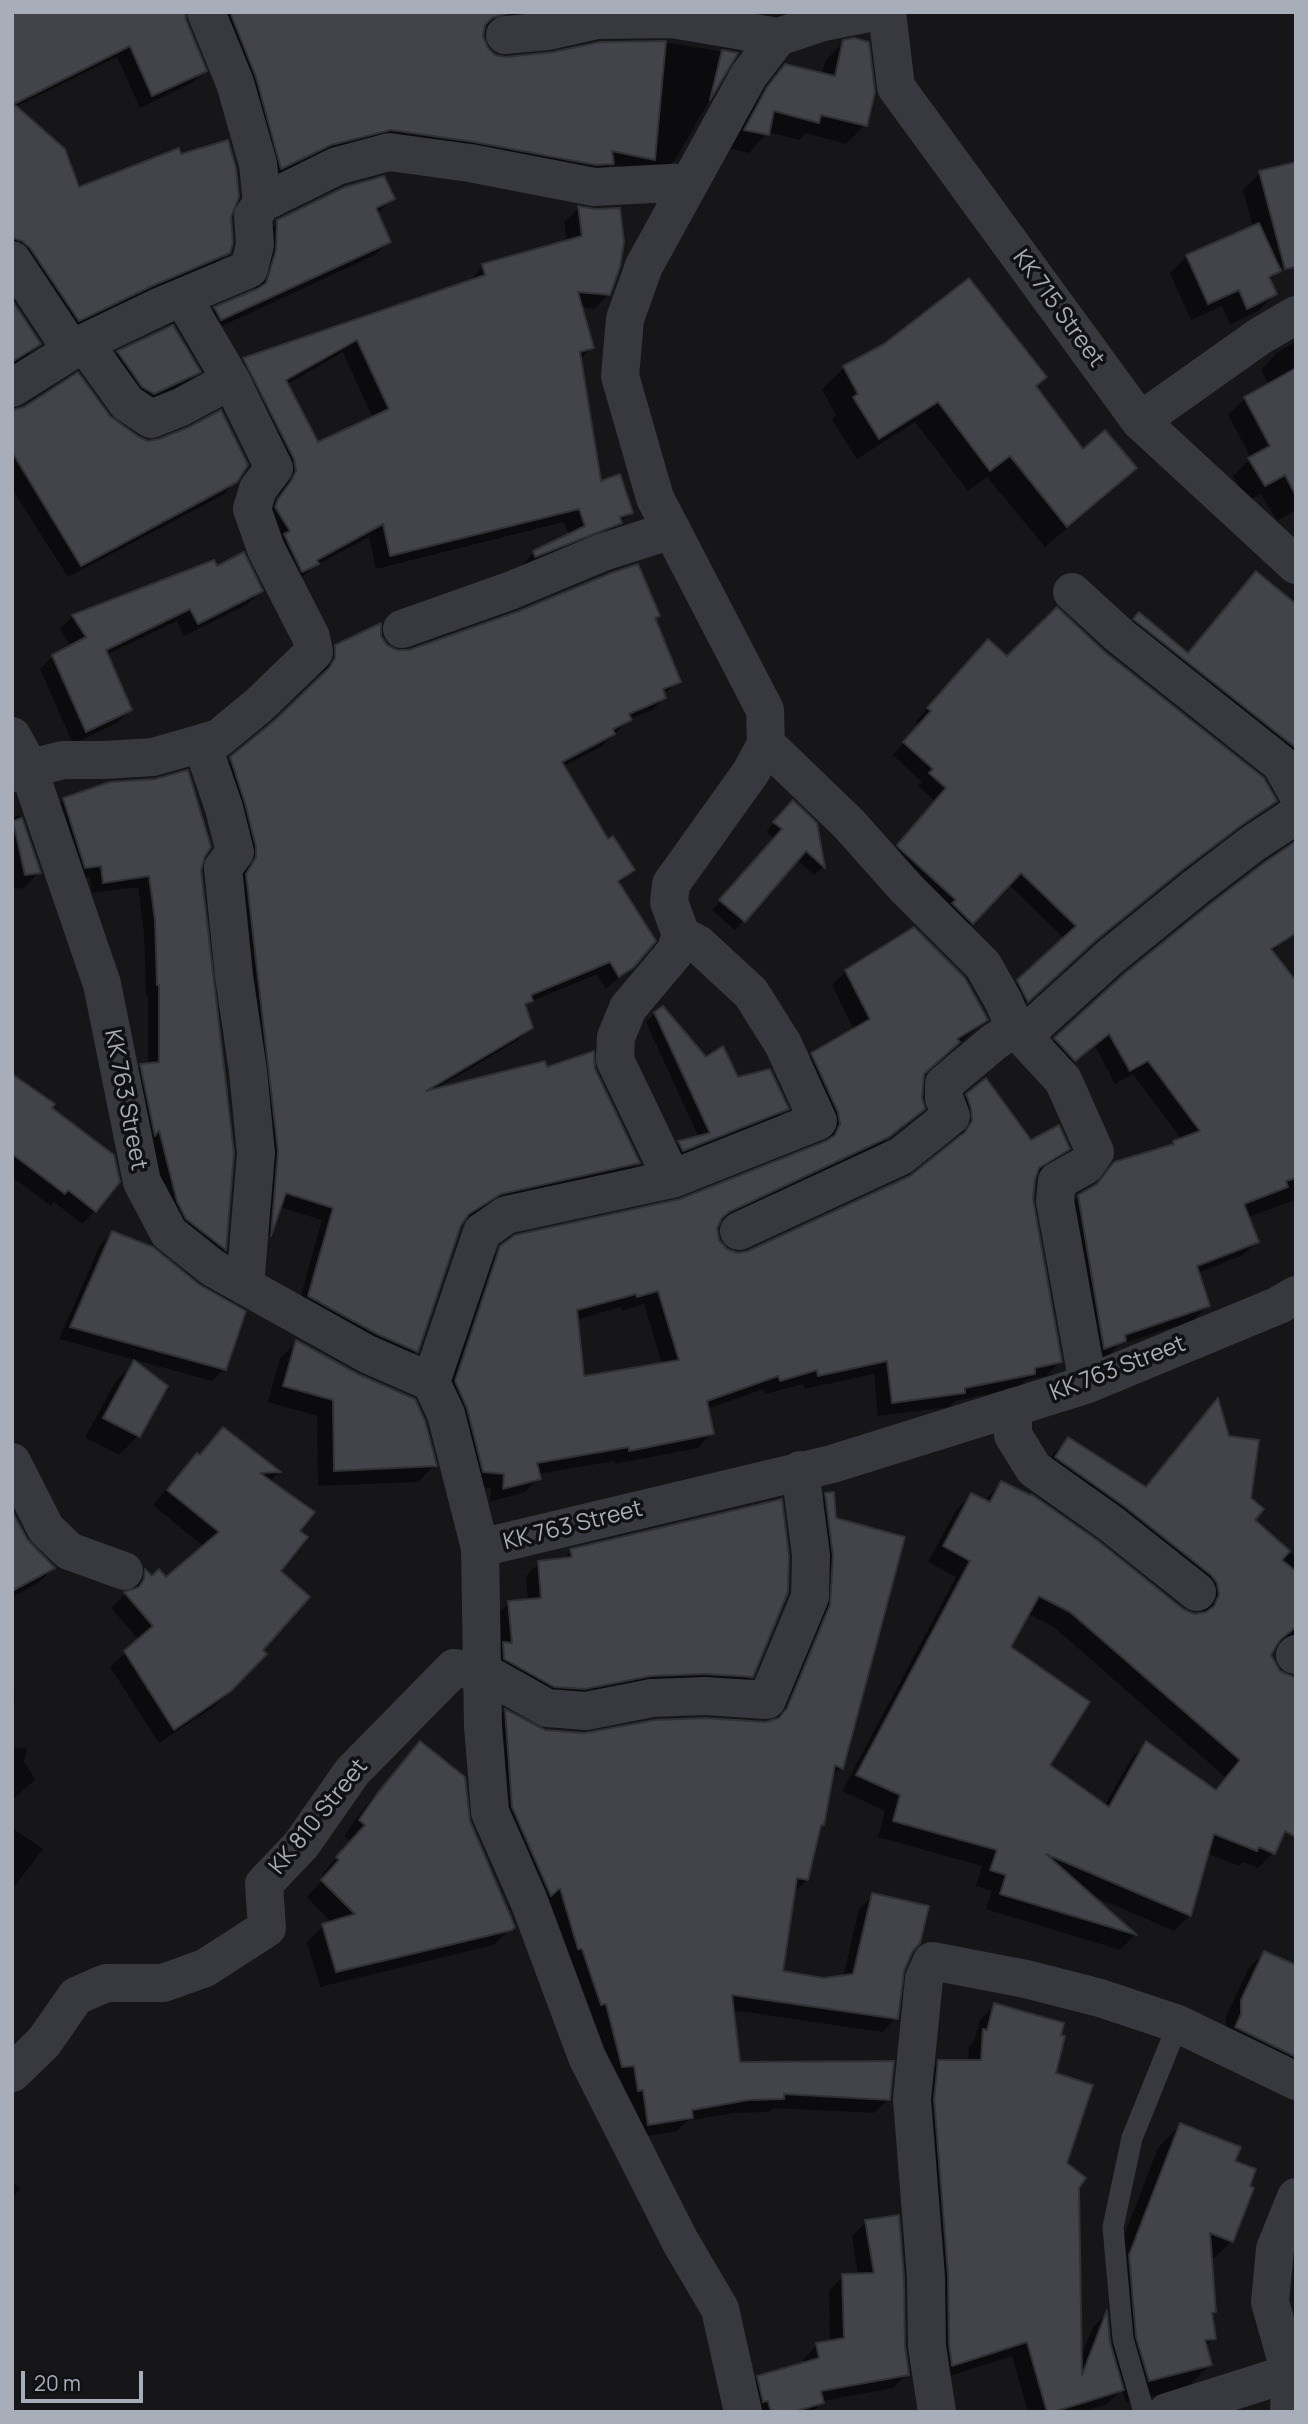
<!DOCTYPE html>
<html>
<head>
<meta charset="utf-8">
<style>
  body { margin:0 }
  #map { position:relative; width:1308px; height:2424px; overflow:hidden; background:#161619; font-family:Manrope,sans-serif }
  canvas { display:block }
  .frame { position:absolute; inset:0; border:14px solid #a8aeb9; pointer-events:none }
  .scale { position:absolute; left:21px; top:2371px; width:122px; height:32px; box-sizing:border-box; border:4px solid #a8aeb9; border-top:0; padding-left:9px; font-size:21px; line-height:24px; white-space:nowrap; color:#a8aeb9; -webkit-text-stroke:5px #111114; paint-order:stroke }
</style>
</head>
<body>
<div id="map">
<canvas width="1308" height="2424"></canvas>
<div class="frame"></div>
<div class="scale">20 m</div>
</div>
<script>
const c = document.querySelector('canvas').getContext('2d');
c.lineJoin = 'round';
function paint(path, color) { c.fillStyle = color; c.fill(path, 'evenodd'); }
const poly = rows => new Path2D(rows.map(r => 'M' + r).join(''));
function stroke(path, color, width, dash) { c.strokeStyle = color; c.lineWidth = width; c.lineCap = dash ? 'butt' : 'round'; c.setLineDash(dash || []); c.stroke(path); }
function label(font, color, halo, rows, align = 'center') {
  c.font = font + ' Manrope,sans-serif'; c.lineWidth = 7; c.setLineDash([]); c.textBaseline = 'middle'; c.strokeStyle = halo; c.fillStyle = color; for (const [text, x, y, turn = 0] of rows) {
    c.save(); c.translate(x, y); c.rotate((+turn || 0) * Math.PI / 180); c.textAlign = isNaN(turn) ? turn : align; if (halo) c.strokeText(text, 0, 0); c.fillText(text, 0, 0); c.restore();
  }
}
paint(poly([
  [12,12,183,12,204,71,192,83,140,108,117,57,16,107,78,189,229,216,229,252,216,265,66,333,12,255],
  [211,12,572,12,531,21,488,25,483,27,482,38,485,48,494,56,506,59,553,54,600,44,670,43,736,54,675,160,663,173,649,173,610,165,599,176,461,153,268,181],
  [844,42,865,125,846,144,806,133,799,140,768,132,749,153,727,148,749,108,766,85,785,66,822,75,825,61],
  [1260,173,1296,262,1278,268,1279,271,1269,281,1275,294,1258,311,1230,324,1222,306,1191,320,1170,273,1187,256,1253,227,1243,190],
  [393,199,377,214,389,241,375,255,207,333,201,323,215,309,254,292,263,265,263,236,278,222],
  [579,208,609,294,594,309,581,307,592,347,580,360,600,483,631,512,605,537,520,567,534,552,569,536,564,522,376,569,369,537,314,566,302,578,264,515,277,498,282,486,230,373,244,359,469,282,483,266,567,242,564,222],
  [343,352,373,419,318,445,286,385],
  [12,303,39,344,27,356,12,365],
  [173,327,199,371,181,389,135,411,100,371,118,353],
  [1296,341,1296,514,1294,511,1277,521,1261,494,1248,501,1233,476,1251,458,1228,415,1245,399,1269,385,1261,370,1277,353],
  [885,345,1035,387,1082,452,1135,468,1113,490,1045,547,987,477,968,491,915,422,857,459,832,420,836,416,822,389,844,368],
  [12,412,108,417,138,439,236,481,223,495,68,577,12,489],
  [216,568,261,591,248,604,184,636,177,621,106,655,130,710,117,723,73,744,40,669,53,656,71,647,60,629,73,616],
  [1256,574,1296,606,1296,782,1126,628,1139,615,1186,655],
  [657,616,654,619,679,681,663,695,664,698,652,710,630,719,601,747,562,767,607,841,632,870,618,884,633,965,606,989,597,974,530,1002,524,1007,531,1027,518,1040,434,1090,546,1069,594,1070,638,1163,626,1176,487,1206,461,1222,416,1351,404,1364,297,1309,322,1220,279,1207,270,1235,259,1245,218,771,276,722,317,682,323,672,323,660,336,646,379,636,386,646,397,652],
  [976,653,1007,658,1275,801,1262,813,1225,838,1168,882,1082,952,1015,1012,1006,994,1065,939,1008,884,960,935,886,858,935,801,918,786,922,782,893,755,920,724,916,721],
  [110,783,203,855,199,870,232,1153,224,1249,213,1261,166,1213,130,1077,141,1065,148,1065,148,996,146,996,144,933,138,887,92,893,90,877,74,879,51,812,63,800],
  [784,812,815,824,823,867,814,875,797,860,735,930,712,910,774,839,766,832],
  [19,815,39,872,24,888,12,889,12,818],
  [1296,932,1271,952,1296,984,1296,1200,1248,1217,1257,1241,1243,1255,1198,1273,1208,1305,1194,1320,1119,1345,1110,1354,1090,1362,1064,1211,1079,1196,1092,1189,1115,1164,1169,1147,1182,1140,1133,1074,1115,1084,1095,1046,1060,1074,1041,1053,1055,1039],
  [846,971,986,1020,923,1075,920,1098,923,1108,908,1123,873,1151,718,1223,716,1228,717,1240,726,1251,738,1255,749,1253,911,1177,955,1143,959,1137,958,1123,953,1110,967,1095,1031,1142,1068,1149,1053,1163,1035,1175,1031,1199,1060,1362,1046,1376,1026,1380,1019,1387,955,1401,949,1407,878,1416,874,1374,804,1389,803,1384,765,1394,764,1389,707,1409,712,1433,698,1448,615,1464,615,1461,538,1474,539,1478,525,1492,490,1502,491,1488,469,1486,441,1396,487,1262,502,1247,680,1201,824,1144,826,1140,824,1127,798,1069,812,1055,854,1030,832,985],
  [644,1304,662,1364,582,1378,576,1320,621,1307,622,1311],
  [655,1013,706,1060,786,1109,777,1118,674,1159,670,1152,679,1143,699,1138,646,1022],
  [12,1076,95,1211,82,1224,54,1202,51,1206,12,1177],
  [112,1233,224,1369,212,1381,59,1339,100,1245],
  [297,1342,435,1465,418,1482,318,1486,317,1416,268,1402,280,1358],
  [135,1362,166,1386,138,1436,119,1455,85,1437,116,1381],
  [1217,1401,1249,1498,1252,1520,1296,1558,1296,1654,1286,1648,1274,1648,1258,1661,1296,1720,1273,1853,1258,1868,1243,1862,1239,1866,1207,1853,1190,1915,1174,1931,1091,1895,1135,1935,1120,1950,986,1909,992,1891,976,1886,982,1866,878,1837,885,1811,842,1791,956,1577,928,1562,956,1510,971,1495,984,1501,1001,1483,1183,1611,1194,1615,1202,1614,1202,1599,1040,1473,1053,1454,1068,1439,1144,1488,1203,1416],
  [1027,1613,1055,1628,1225,1777,1214,1791,1146,1743,1131,1759,1105,1805,1047,1765,1009,1648],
  [223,1430,279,1472,269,1482,278,1571,260,1650,230,1690,215,1706,159,1743,110,1667,139,1640,111,1608,125,1594,131,1592,131,1585,145,1571,152,1579,166,1579,204,1547,153,1505,182,1470,197,1455,198,1456],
  [832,1494,841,1768,830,1778,822,1825,819,1828,807,1880,793,1894,781,1973,823,1979,843,1977,859,1909,873,1895,911,1951,902,1970,896,2018,882,2032,732,2010,739,2064,889,2099,874,2113,773,2108,768,2112,733,2113,687,2121,677,2131,635,2138,624,2104,621,2079,608,2080,498,1821,491,1725,505,1711,544,1731,584,1735,775,1721,818,1613,812,1509,826,1495],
  [12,1539,53,1569,38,1583,12,1597],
  [571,1551,751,1676,739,1689,571,1701,492,1671,496,1616,509,1603,528,1601,526,1576,539,1563,562,1560],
  [12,1692,15,1692,12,1746],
  [420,1743,468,1821,513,1926,494,1945,320,1987,307,1942,323,1926,332,1923,307,1897,325,1877,322,1874,351,1841,344,1836,361,1812],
  [12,1747,27,1749,24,1761,35,1780,12,1800],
  [12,1828,43,1849,12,1890],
  [1264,1953,1296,1967,1296,2071,1226,2031,1226,2017,1248,1969],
  [995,2005,1054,2074,1065,2164,1077,2187,1080,2359,1093,2327,1106,2314,1109,2343,1112,2353,1113,2353,1107,2279,1158,2148,1180,2125,1233,2162,1232,2241,1210,2262,1214,2312,1210,2316,1214,2338,1205,2347,1210,2365,1187,2387,1126,2403,1122,2389,1107,2404,1083,2412,1028,2412,1012,2356,937,2380,923,2077,939,2062,968,2062,969,2046,974,2041,980,2020],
  [12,2181,20,2189,12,2197],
  [866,2222,903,2347,907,2374,893,2388,823,2401,813,2412,748,2412,744,2392,758,2378,804,2364,803,2359,817,2345,830,2342,829,2291,843,2276,858,2276,852,2236]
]), '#0007');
const building = poly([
  [12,12,185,12,186,20,207,71,152,96,130,46,14,104,65,149,79,187,179,148,181,154,228,140,236,168,239,197,231,217,233,243,230,253,152,286,79,321,30,248,22,241,12,238,12,12],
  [230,12,513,12,492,18,485,25,483,36,488,48,495,55,506,57,553,52,600,42,666,41,655,160,612,151,614,164,596,165,474,142,391,130,331,145,281,169,256,77,230,12],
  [854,38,869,42,875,92,867,126,821,115,819,123,774,111,769,135,744,130,767,87,785,64,835,76,843,40,854,38],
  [722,50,738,53,710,100,722,50],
  [1296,162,1296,267,1285,269,1259,171,1296,162],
  [384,176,395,199,376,208,391,242,221,320,214,307,257,289,266,283,276,250,277,220,345,187,384,176],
  [578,206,595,209,620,208,624,242,620,267,610,295,578,292,594,348,580,352,601,481,620,474,633,513,620,517,622,523,535,557,533,551,585,526,579,509,390,556,383,524,317,560,319,564,302,572,284,534,290,531,275,507,278,499,291,481,296,471,294,459,243,358,485,275,482,264,582,236,578,206],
  [357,340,389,409,318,442,286,380,357,340],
  [1259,223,1281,271,1269,277,1277,294,1247,309,1239,290,1208,304,1186,255,1259,223],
  [969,278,1047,377,1036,386,1083,449,1105,430,1137,468,1067,527,1010,456,990,471,938,402,879,439,853,397,858,394,843,366,884,344,969,278],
  [12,300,41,344,12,362,12,300],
  [173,325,201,372,154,394,142,387,117,351,173,325],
  [1296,368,1296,496,1285,475,1265,486,1248,458,1270,446,1244,397,1296,368],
  [78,372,110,416,139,437,148,441,159,439,189,427,221,410,248,465,237,482,81,566,12,452,12,410,24,407,78,372],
  [244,552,263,591,198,624,190,609,106,650,132,710,86,732,52,655,86,637,72,615,214,560,217,566,244,552],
  [638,564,660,616,655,618,681,682,663,689,666,698,629,714,632,720,613,729,615,734,562,762,608,839,613,836,635,870,618,881,656,941,634,967,619,977,610,962,531,995,533,1001,525,1004,533,1028,426,1091,545,1061,547,1067,594,1051,595,1069,640,1163,501,1194,469,1214,461,1225,418,1352,377,1334,308,1296,333,1208,286,1193,271,1236,278,1151,246,874,256,857,256,847,245,803,230,757,275,720,329,668,335,658,335,645,381,623,381,636,387,645,397,650,409,650,519,611,611,573,638,564],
  [1256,571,1296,604,1296,748,1133,619,1139,612,1188,653,1256,571],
  [1057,607,1105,652,1264,778,1277,801,1239,827,1182,870,1096,940,1028,1002,1017,980,1076,926,1021,873,973,924,952,903,956,900,898,847,897,845,946,788,929,773,933,769,903,742,931,711,927,708,988,639,1007,656,1057,607],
  [188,770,211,847,205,856,201,870,234,1153,226,1250,186,1219,177,1201,159,1130,155,1136,140,1064,159,1062,159,985,157,985,155,920,149,876,103,883,101,866,85,868,63,798,110,782,155,779,188,770],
  [793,800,817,823,825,868,806,851,745,922,719,900,782,829,773,822,793,800],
  [22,818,41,873,25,875,13,821,22,818],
  [1296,841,1296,933,1271,949,1296,981,1296,1178,1286,1181,1288,1187,1244,1204,1259,1242,1197,1266,1210,1306,1125,1335,1126,1341,1104,1349,1078,1195,1097,1184,1114,1162,1174,1144,1173,1141,1200,1131,1148,1061,1130,1071,1109,1034,1075,1061,1054,1038,1124,974,1210,904,1265,862,1296,841],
  [914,927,965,978,988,1020,957,1039,960,1042,924,1074,922,1098,925,1109,889,1137,729,1212,722,1218,717,1228,719,1240,727,1249,738,1253,748,1251,910,1176,965,1132,972,1121,971,1108,966,1094,986,1078,1031,1140,1059,1125,1070,1149,1039,1168,1035,1179,1033,1199,1062,1362,1035,1368,1035,1374,965,1388,965,1393,892,1403,887,1361,818,1376,817,1370,780,1381,778,1376,707,1401,714,1434,629,1451,629,1447,537,1463,541,1479,503,1489,504,1474,483,1472,467,1408,455,1381,500,1246,515,1235,680,1199,826,1141,835,1135,840,1124,838,1112,811,1053,870,1019,845,970,914,927],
  [658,1291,679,1360,584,1376,577,1310,636,1294,637,1297,658,1291],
  [663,1006,706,1057,723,1046,738,1077,770,1069,789,1109,683,1151,678,1141,710,1133,654,1012,663,1006],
  [12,1074,55,1104,52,1108,114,1155,120,1182,96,1212,68,1190,65,1194,12,1154,12,1074],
  [112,1231,153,1247,200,1285,246,1311,226,1370,70,1327,112,1231],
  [296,1340,358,1374,415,1399,425,1421,437,1466,334,1471,333,1400,283,1386,296,1340],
  [134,1360,168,1386,140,1437,103,1418,134,1360],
  [1218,1398,1229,1436,1259,1440,1251,1498,1264,1509,1255,1520,1290,1551,1282,1560,1296,1571,1296,1627,1280,1640,1271,1655,1280,1671,1296,1678,1296,1837,1285,1831,1275,1854,1259,1847,1257,1851,1214,1834,1191,1916,1046,1854,1137,1935,1000,1894,1006,1875,990,1870,997,1850,893,1821,900,1795,856,1775,970,1561,943,1546,971,1493,990,1502,1001,1481,1030,1495,1031,1494,1097,1540,1183,1609,1194,1614,1206,1612,1214,1606,1219,1595,1217,1583,1211,1575,1124,1506,1055,1457,1068,1437,1146,1487,1218,1398],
  [1039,1596,1070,1612,1240,1760,1216,1790,1146,1741,1109,1807,1050,1765,1090,1702,1011,1647,1039,1596],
  [223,1427,281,1472,260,1473,315,1512,300,1531,308,1537,281,1571,310,1597,263,1650,267,1654,231,1691,174,1730,124,1651,153,1626,124,1592,139,1587,144,1579,145,1569,152,1576,159,1569,166,1577,219,1532,167,1490,197,1453,200,1455,223,1427],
  [834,1492,836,1518,905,1537,843,1769,835,1765,824,1825,821,1825,808,1880,797,1878,783,1971,823,1978,853,1974,872,1893,929,1906,920,1943,912,1952,904,1971,898,2019,732,1995,740,2062,894,2061,890,2100,784,2094,784,2099,748,2100,692,2110,693,2118,648,2125,643,2090,638,2091,634,2066,622,2067,606,2004,601,2005,582,1949,578,1949,560,1888,551,1896,512,1807,505,1709,545,1730,584,1733,655,1720,705,1718,766,1722,779,1718,787,1708,830,1605,833,1556,825,1493,834,1492],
  [782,1499,789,1556,788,1592,753,1677,704,1674,651,1676,585,1689,554,1687,504,1659,503,1642,512,1643,508,1601,541,1598,538,1561,572,1557,570,1549,782,1499],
  [12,1511,27,1539,55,1568,12,1591,12,1511],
  [420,1741,465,1777,470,1821,515,1927,512,1930,336,1972,322,1924,355,1914,321,1880,339,1860,336,1857,365,1825,359,1820,377,1794,420,1741],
  [1264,1951,1296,1965,1296,2057,1235,2027,1241,2014,1241,2000,1264,1951],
  [994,2003,1064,2023,1061,2035,1065,2036,1056,2073,1093,2085,1067,2163,1086,2178,1079,2188,1082,2375,1107,2310,1110,2342,1124,2390,1053,2412,1047,2412,1027,2342,952,2366,949,2344,948,2275,934,2099,938,2060,981,2060,983,2029,987,2030,994,2003],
  [1180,2123,1241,2147,1235,2161,1256,2169,1250,2186,1254,2188,1233,2242,1210,2233,1216,2312,1212,2313,1216,2339,1205,2340,1212,2365,1149,2381,1136,2337,1129,2255,1180,2123],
  [899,2215,904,2278,905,2346,909,2375,821,2391,824,2403,793,2412,771,2412,768,2401,763,2402,757,2376,819,2358,816,2343,844,2338,842,2274,874,2273,865,2220,899,2215]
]);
paint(building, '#424449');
stroke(building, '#303135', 2);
stroke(poly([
  [1144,2412,1123,2339,1113,2227,1132,2138,1178,2024]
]), '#37393e', 21);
stroke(poly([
  [206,12,235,83,258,164,262,203],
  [887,12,896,87,1140,421,1296,565],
  [505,35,548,31,597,20,672,19,778,37],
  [12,260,71,349],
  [84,343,127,403,151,419,181,407,231,380],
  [12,388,84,343,161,306,249,269,255,245,253,216,262,203,337,166,389,152,470,163,594,187,690,182],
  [1140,421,1260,336,1296,315],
  [1072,592,1119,635,1281,764,1296,791],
  [402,629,512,590,603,552,672,530],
  [12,736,25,759,102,984,142,1182,169,1233,213,1268,367,1354,431,1382,446,1414,480,1548,832,1464,1088,1384,1279,1305,1296,1295],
  [202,744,224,808,235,852,223,868,234,976,248,1071,256,1153,245,1286],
  [766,744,849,824,906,888,983,965,1004,1002,1015,1028,1063,1080,1095,1152,1086,1165,1057,1181,1055,1201,1088,1384],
  [12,773,63,760,105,760,153,757,219,738,259,705,314,652,311,637,266,549,252,509,258,489,274,468,231,380,183,298],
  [1023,1036,1110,957,1196,887,1252,844,1296,815],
  [672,1179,615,1060,616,1037,628,1008,675,952,681,935,669,902,671,884,751,772,766,744,765,710,655,498,620,376,625,319,644,266,749,75,778,37,823,22,874,12],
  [739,1231,901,1156,951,1116,944,1098,944,1084,994,1042,1015,1028],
  [431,1382,482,1232,506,1215,672,1179,818,1121,783,1044,751,993,698,944,681,935],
  [1013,1407,1013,1435,1034,1469,1110,1523,1197,1592],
  [12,1462,46,1529,69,1551,124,1571],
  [480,1548,483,1726,490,1812,529,1901,587,2057,680,2241,720,2309,743,2412],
  [1295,1655,1296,1654],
  [12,2073,44,2042,76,1996,106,1983,163,1983,205,1968,267,1928,264,1884,301,1845,352,1772,454,1668,483,1672,547,1708,586,1711,652,1698,705,1696,767,1700,810,1597,811,1555,800,1470],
  [937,2412,927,2346,926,2277,912,2099,924,1979,932,1961,1026,1979,1100,1998,1178,2024,1296,2081],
  [1167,2412,1290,2373],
  [1289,2412,1290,2373,1270,2302,1275,2249,1296,2197]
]), '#37393e', 38);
label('23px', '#a8aeb9', '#111114', [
  ["KK 715 Street",1058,309,54],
  ["KK 763 Street",125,1100,79],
  ["KK 763 Street",1118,1369,-21],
  ["KK 763 Street",573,1526,-14],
  ["KK 810 Street",319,1817,-51]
]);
</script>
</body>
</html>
